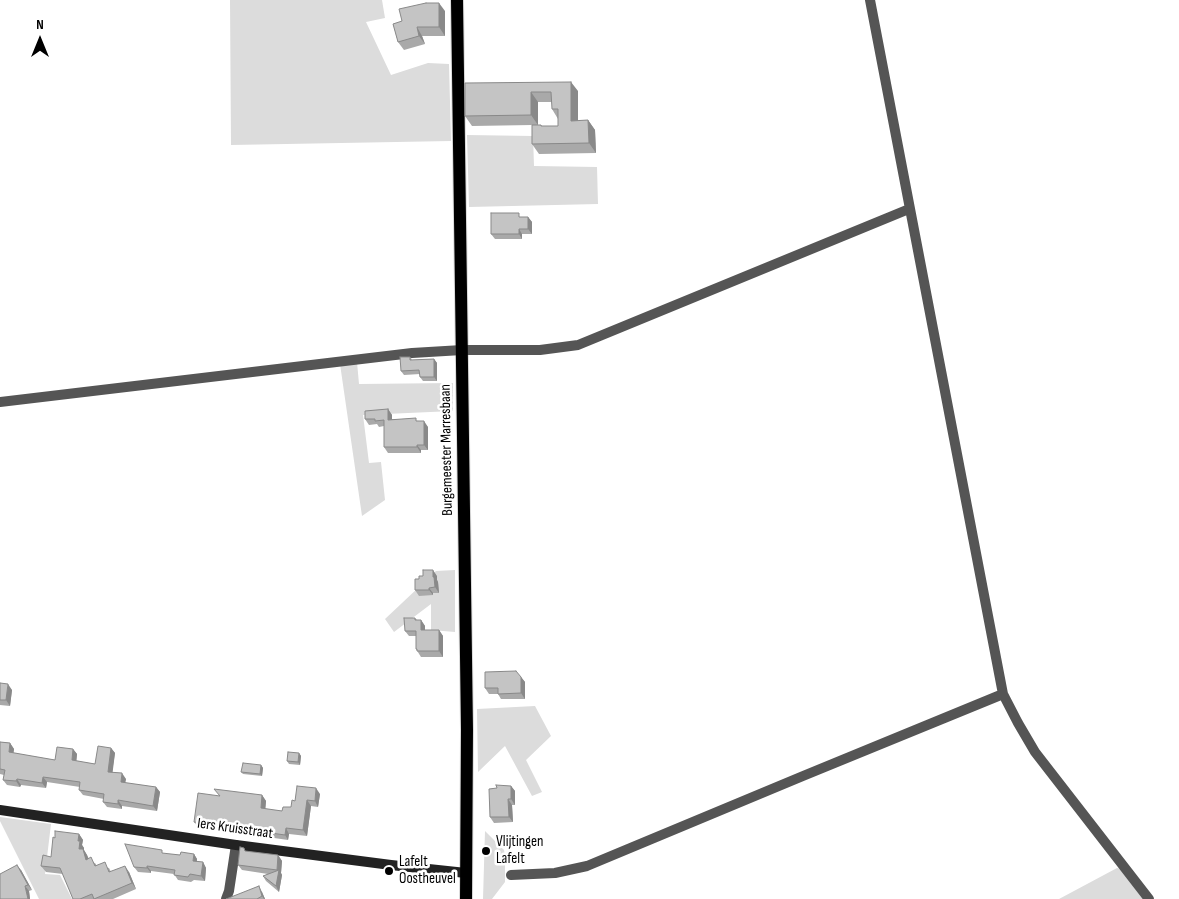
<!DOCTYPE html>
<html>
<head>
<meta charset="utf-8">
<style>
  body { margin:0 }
  #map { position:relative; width:1179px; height:899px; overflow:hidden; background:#fff; font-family:"Sofia Sans Condensed",sans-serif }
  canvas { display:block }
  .north { position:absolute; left:15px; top:15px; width:50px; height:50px; -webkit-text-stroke:4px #fff; paint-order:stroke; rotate:0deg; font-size:14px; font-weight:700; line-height:20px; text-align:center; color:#000 }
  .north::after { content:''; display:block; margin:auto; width:18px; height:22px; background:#000; clip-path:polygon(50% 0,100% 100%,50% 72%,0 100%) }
</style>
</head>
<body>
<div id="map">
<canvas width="1179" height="899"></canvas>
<div class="north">N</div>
</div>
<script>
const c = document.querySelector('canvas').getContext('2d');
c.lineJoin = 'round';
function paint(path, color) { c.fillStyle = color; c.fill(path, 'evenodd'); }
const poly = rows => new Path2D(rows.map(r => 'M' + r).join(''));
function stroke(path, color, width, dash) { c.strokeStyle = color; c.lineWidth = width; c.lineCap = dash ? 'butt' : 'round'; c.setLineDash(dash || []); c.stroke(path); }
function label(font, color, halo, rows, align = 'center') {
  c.font = font + ' "Sofia Sans Condensed",sans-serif'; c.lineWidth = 5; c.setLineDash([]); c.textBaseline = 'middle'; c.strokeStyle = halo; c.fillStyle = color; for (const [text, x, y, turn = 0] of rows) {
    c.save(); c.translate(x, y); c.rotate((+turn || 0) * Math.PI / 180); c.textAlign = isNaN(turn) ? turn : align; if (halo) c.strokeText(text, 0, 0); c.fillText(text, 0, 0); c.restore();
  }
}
paint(poly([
  [230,0,382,0,385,18,366,22,391,75,428,63,449,64,451,141,231,145],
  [467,135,533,136,534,166,597,167,598,204,469,207],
  [357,362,359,384,453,383,453,411,363,415,369,463,381,462,385,500,362,516,340,364],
  [455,570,455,632,431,630,431,604,394,632,385,619,436,571],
  [535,706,551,736,526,760,542,792,532,796,505,746,478,772,477,709],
  [0,817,51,824,45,874,60,875,72,899,39,899,0,821],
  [485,831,504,850,505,856,505,882,492,899,483,899],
  [1117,868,1121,869,1144,899,1059,899]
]), '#dcdcdc');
const primary = poly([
  [457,0,467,729,466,899]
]);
stroke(primary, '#dbdbdb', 14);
stroke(poly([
  [870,0,1003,694,1018,723,1035,752,1149,899],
  [0,402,412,353,462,350,540,350,578,345,909,209],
  [511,875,555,873,587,866,803,776,1003,694],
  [226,899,229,891,236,845]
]), '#555', 10);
stroke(poly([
  [0,810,236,845,391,865,466,873]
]), '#222', 10);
stroke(primary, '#000', 12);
paint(poly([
  [445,11,445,36,422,36,425,44,404,50,398,42,393,24],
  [465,83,578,91,578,121,588,120,595,130,596,153,539,154,532,144,532,125,472,126,465,116],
  [538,102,552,102,552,109,558,119,558,126,542,126,541,125,538,125],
  [522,217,528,217,532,222,532,234,522,234,522,239,495,239,491,234],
  [410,357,412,360,434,359,437,363,437,381,423,381,420,377,420,374,404,375,401,371],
  [388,409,392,415,392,419,419,421,428,427,428,450,421,450,421,453,388,453,384,447,384,426,379,427,377,424,369,425,365,419],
  [437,576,437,580,438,582,439,593,433,593,433,595,419,596,415,590,419,579],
  [415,618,417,620,421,620,425,626,425,630,439,630,443,636,443,657,421,657,416,649,416,636,409,636,405,631],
  [521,677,525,682,525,699,501,699,498,694,489,694,485,688],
  [0,683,12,690,10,706,0,705],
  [0,742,10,743,14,749,13,753,55,760,73,749,77,754,76,761,95,764,111,748,115,753,112,772,126,779,125,783,156,787,160,792,157,811,122,806,122,809,107,807,103,802,104,799,83,795,79,790,80,787,47,782,46,788,21,785,20,787,7,785,3,780,4,775,0,774],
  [299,753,301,756,300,765,289,764,287,761],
  [261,765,263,768,262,776,243,774,241,772],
  [511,786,515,791,515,805,512,805,513,822,494,823,490,817,497,788],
  [320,794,318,807,311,806,307,836,289,834,288,840,198,827,194,822,219,796,262,795,266,801,265,809,282,811,291,807,295,801],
  [79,834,83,840,82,845,84,848,84,850,87,855,89,859,96,864,96,865,109,868,111,872,129,872,136,889,113,899,73,899,63,874,46,872,41,866,51,857],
  [165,854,180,855,194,854,197,859,197,862,203,862,206,868,205,881,194,880,191,882,178,880,174,874,151,871,151,873,138,872,134,867],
  [278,855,282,861,281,873,282,875,279,892,266,881,263,876,268,874,242,870,238,865],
  [21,870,32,890,29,891,30,899,0,899],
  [262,892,265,899,226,899]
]), '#a9a9a9');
paint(poly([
  [439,3,445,11,445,36,439,27],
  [417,27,422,36,425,44,419,36],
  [571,82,578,91,578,131,571,121],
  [531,92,538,102,538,125,531,115],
  [588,120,595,130,596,153,589,143],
  [528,217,532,222,532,234,528,229],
  [519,229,522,234,522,239,519,234],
  [434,359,437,363,437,381,434,377],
  [388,409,392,415,392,425,388,420],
  [424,421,428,427,428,450,424,445],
  [417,445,421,450,421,453,417,447],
  [433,570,437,576,437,580,438,582,439,593,435,587,433,577],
  [429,588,433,593,433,595,429,590],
  [421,620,425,626,425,636,421,630],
  [439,630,443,636,443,657,439,651],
  [521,677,525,682,525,699,521,693],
  [8,684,12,690,10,706,6,700],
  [10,743,14,749,13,758,9,752],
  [111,748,115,753,112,777,108,772],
  [73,749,77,754,76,766,72,760],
  [299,753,301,756,300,765,298,762],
  [261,765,263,768,262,776,260,774],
  [122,773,126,779,124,788,121,782],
  [43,777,47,782,46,788,42,783],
  [17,779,21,785,20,787,16,781],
  [511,786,515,791,515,805,511,799],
  [156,787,160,792,157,811,153,806],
  [316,788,320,794,318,807,315,801],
  [262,795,266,801,265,814,261,808],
  [508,799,512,805,513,822,509,817],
  [118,800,122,806,122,809,118,804],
  [307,800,311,806,307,836,303,830],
  [286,828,289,834,288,840,285,835],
  [79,834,83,840,82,845,84,848,84,850,87,855,91,866,79,849,78,841],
  [194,854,197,859,196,866,193,861],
  [278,855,282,861,281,873,282,875,279,892,276,886,278,872,277,870],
  [203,862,206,868,205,881,201,876],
  [17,865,21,870,32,890,28,885],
  [125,866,129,872,136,889,132,883],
  [147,866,151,871,151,873,147,868],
  [25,886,29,891,30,899,28,899],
  [259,886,262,892,265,899,264,899,262,896]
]), '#898989');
const building = poly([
  [426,3,439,3,439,27,417,27,419,36,398,42,393,24,402,21,399,9,426,3],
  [571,82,571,121,588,120,589,143,532,144,532,125,541,125,541,126,558,126,558,109,552,109,551,92,531,92,531,115,465,116,465,83,571,82],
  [491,213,519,213,519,217,528,217,528,229,519,229,519,234,491,234,491,213],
  [400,357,410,357,410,360,434,359,434,377,420,377,419,370,401,371,400,357],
  [388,409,388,420,416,418,416,421,424,421,424,445,417,445,417,447,384,447,384,420,375,421,375,419,365,419,365,411,388,409],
  [423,570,433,570,433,577,434,577,435,587,429,588,429,590,415,590,415,579,419,579,419,576,423,576,423,570],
  [404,618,415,618,415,620,421,620,421,630,439,630,439,651,417,651,417,649,416,649,416,631,405,631,404,618],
  [516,671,521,677,521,693,498,694,498,688,485,688,485,672,516,671],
  [0,683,8,684,6,700,0,700,0,683],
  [0,742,10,743,9,752,55,760,57,747,73,749,72,760,95,764,98,746,111,748,108,772,122,773,121,782,156,787,153,806,118,800,118,804,103,802,104,794,79,790,80,782,43,777,42,783,17,779,16,781,3,780,5,770,0,769,0,742],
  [288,752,299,753,298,762,287,761,288,752],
  [243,763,261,765,260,774,241,772,243,763],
  [496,785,511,786,511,799,508,799,509,817,490,817,489,789,497,788,496,785],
  [297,786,316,788,315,801,307,800,303,830,286,828,285,835,194,822,198,793,220,796,214,789,262,795,261,808,282,811,283,807,291,807,292,800,295,801,297,786],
  [55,831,79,834,78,841,80,841,79,849,83,849,86,860,91,857,95,866,105,862,109,872,125,866,132,883,94,899,92,894,80,899,73,899,60,868,41,866,43,855,51,857,53,837,55,838,55,831],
  [125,844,162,850,162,853,180,855,181,852,194,854,193,861,203,862,201,876,190,874,188,877,174,875,175,870,147,866,147,868,134,867,125,844],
  [240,847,244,848,245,851,278,855,277,870,238,865,240,847],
  [17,865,28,885,25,886,28,899,0,899,0,874,17,865],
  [279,870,276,886,263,876,279,870],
  [259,886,262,896,257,899,226,899,259,886]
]);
paint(building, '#c4c4c4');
stroke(building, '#898989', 1);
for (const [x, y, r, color] of [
  [486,851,5,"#000"],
  [389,871,5,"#000"]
]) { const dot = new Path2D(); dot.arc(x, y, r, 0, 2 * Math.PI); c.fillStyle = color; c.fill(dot); stroke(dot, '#fff', 2); }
label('15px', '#000', '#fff', [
  ["Burgemeester Marresbaan",447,450,-91],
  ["Iers Kruisstraat",235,829,8]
]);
label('15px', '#000', '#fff', [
  ["Vlijtingen",496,842],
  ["Lafelt",496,859],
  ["Lafelt",399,862],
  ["Oostheuvel",399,879]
], 'left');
</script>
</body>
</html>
